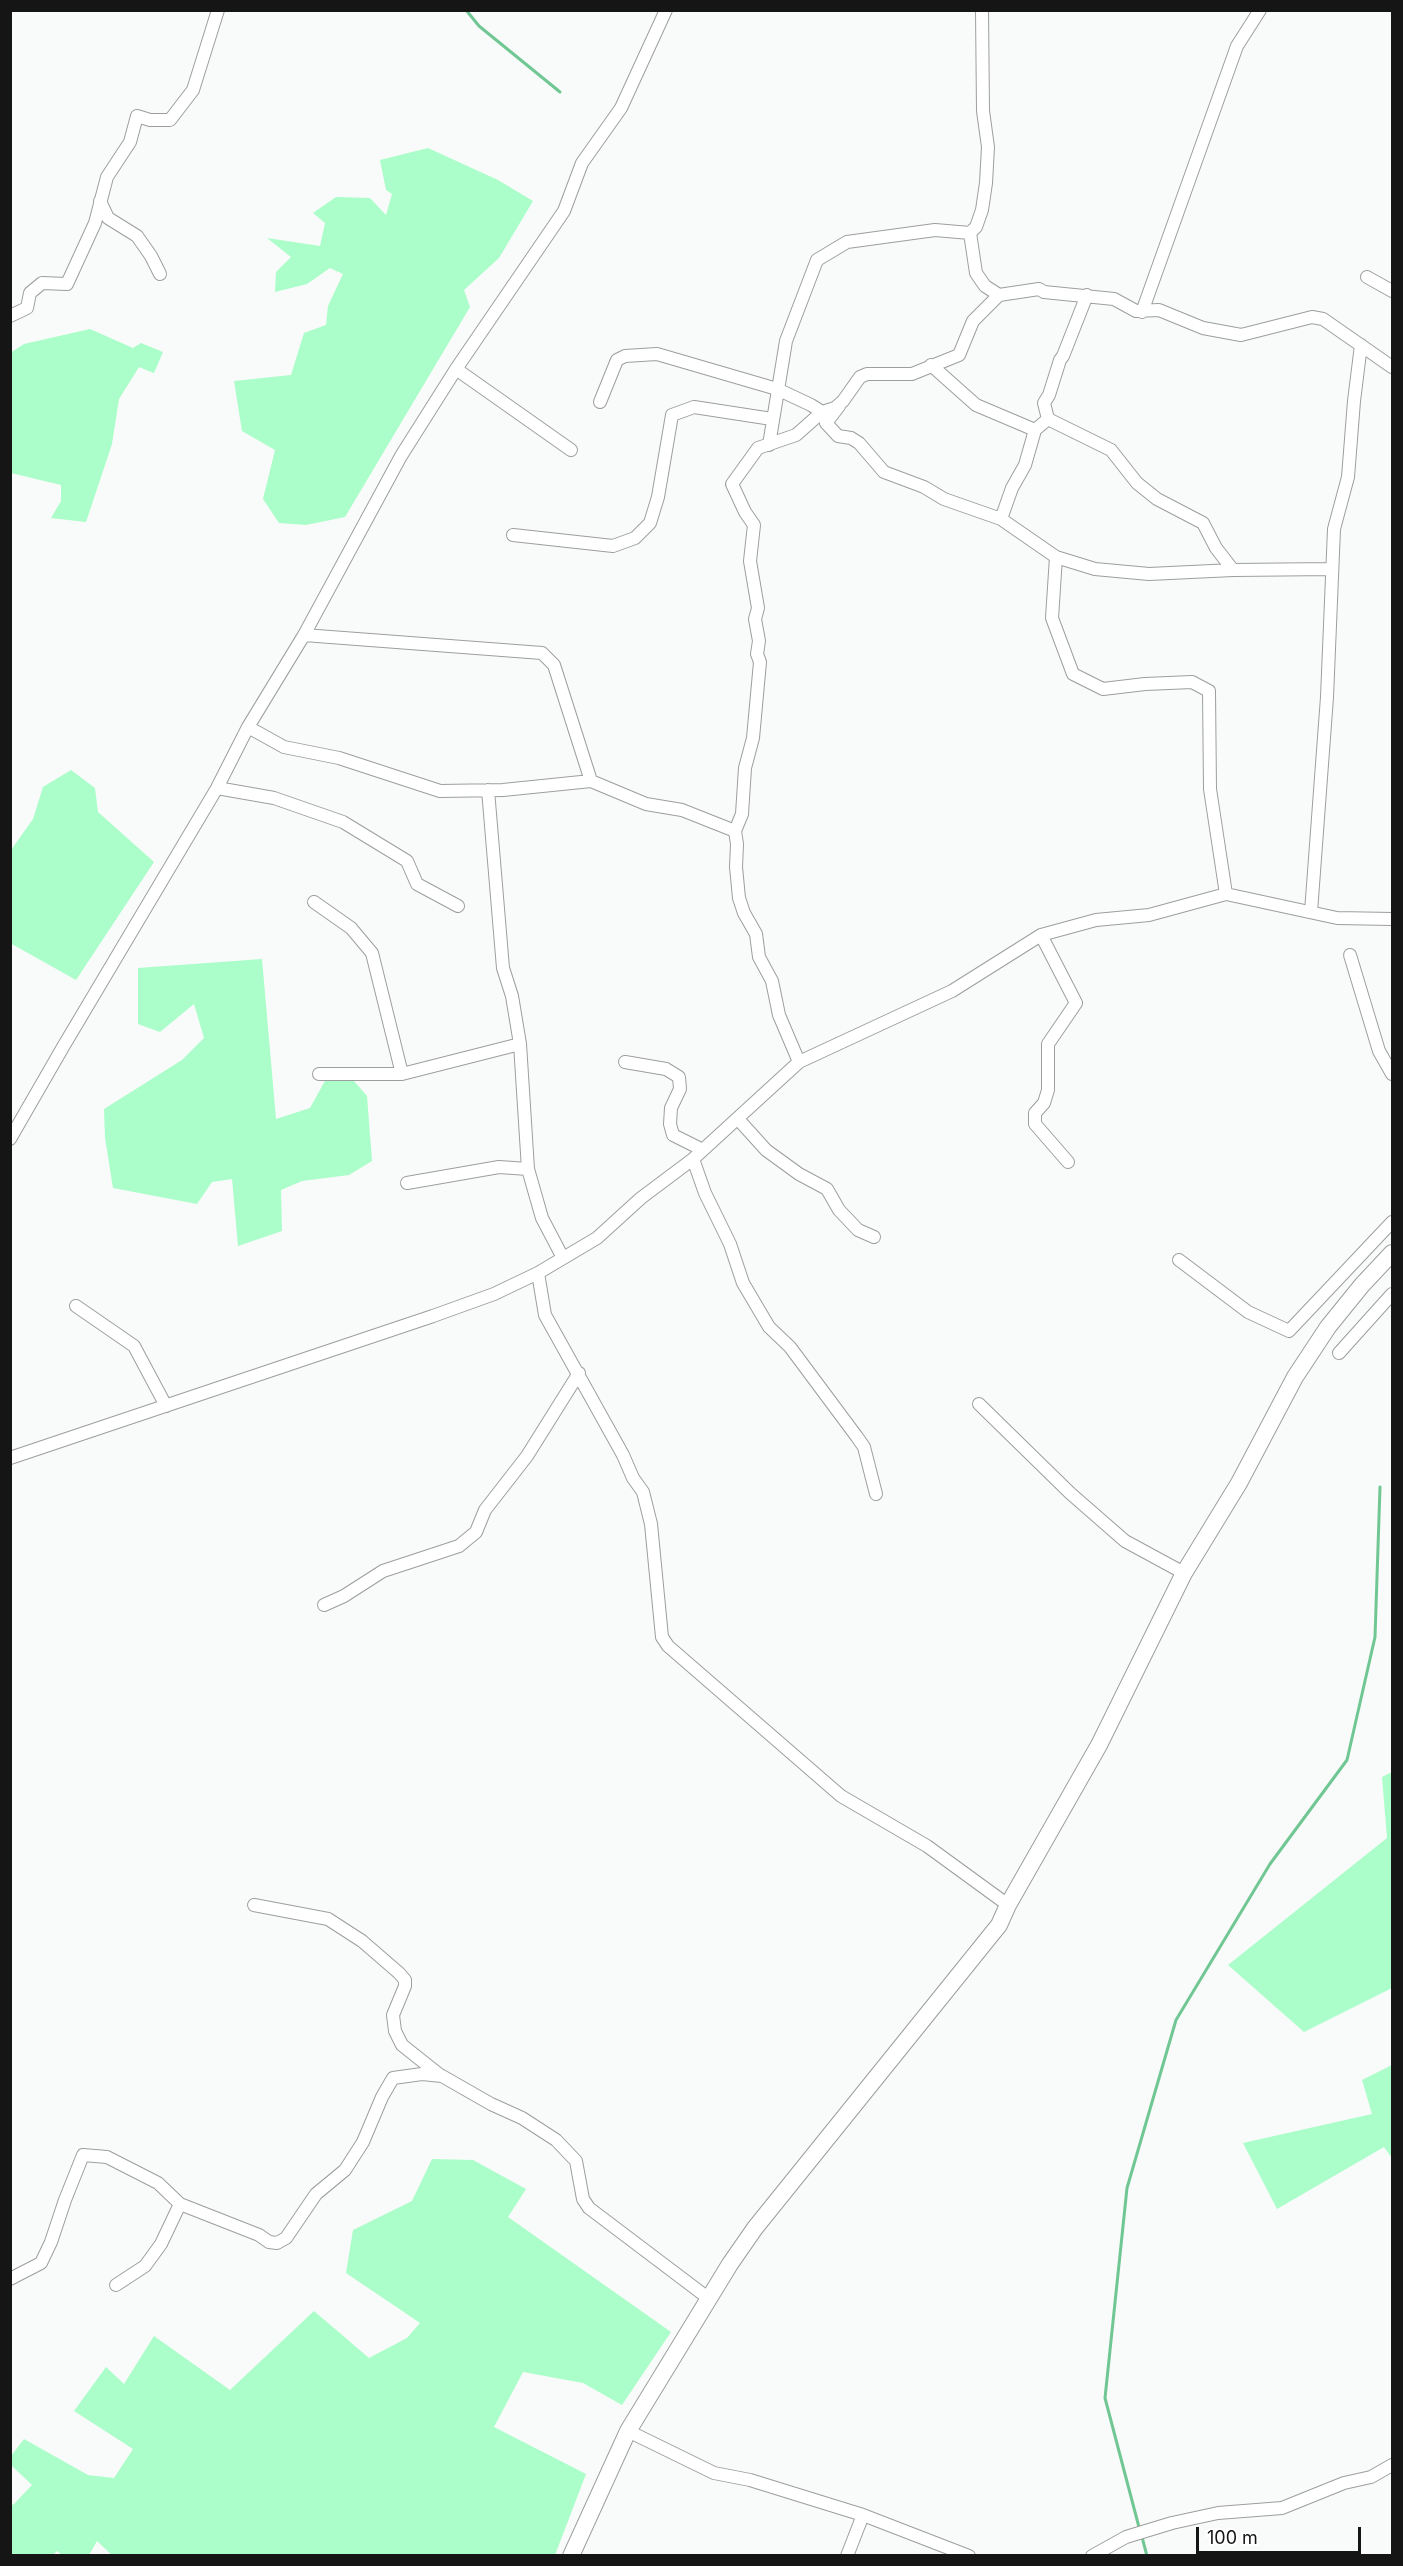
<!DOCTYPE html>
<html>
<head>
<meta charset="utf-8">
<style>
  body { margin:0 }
  #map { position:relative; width:1403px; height:2566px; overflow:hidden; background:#f8fbf9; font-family:Inter,sans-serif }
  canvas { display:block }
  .frame { position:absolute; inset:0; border:12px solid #141514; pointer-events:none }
  .scale { position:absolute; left:1196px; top:2527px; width:165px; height:27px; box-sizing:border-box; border:3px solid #141514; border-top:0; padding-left:8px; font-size:18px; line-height:21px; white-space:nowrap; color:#141514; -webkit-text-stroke:4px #fff; paint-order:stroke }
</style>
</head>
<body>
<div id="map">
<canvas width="1403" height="2566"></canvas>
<div class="frame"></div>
<div class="scale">100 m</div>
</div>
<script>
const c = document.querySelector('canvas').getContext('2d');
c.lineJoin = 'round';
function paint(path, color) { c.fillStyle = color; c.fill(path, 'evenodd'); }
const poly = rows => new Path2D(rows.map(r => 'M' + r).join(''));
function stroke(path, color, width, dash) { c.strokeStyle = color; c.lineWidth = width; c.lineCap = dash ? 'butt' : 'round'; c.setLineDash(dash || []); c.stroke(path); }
paint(poly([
  [428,148,498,180,533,201,499,258,464,290,470,307,345,517,306,525,279,523,263,499,275,450,242,431,234,381,291,375,304,333,326,325,328,306,343,274,330,268,307,284,275,292,276,272,291,257,267,238,320,246,325,223,313,213,336,197,370,198,386,215,392,194,386,190,380,160],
  [90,329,133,348,141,343,163,352,154,373,139,367,119,399,112,444,86,522,51,518,61,501,61,485,11,473,10,353,24,344],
  [71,770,95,788,98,812,154,862,76,980,10,943,11,850,33,819,43,787],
  [262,959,276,1119,310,1108,326,1079,348,1074,367,1096,372,1161,349,1175,302,1181,281,1190,282,1231,238,1246,232,1179,212,1182,197,1204,113,1188,105,1138,104,1109,182,1060,204,1038,194,1004,160,1032,138,1024,138,968],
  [1392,1772,1392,1988,1304,2032,1228,1965,1387,1838,1382,1777],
  [1392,2065,1392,2158,1384,2147,1277,2209,1243,2143,1372,2114,1362,2080],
  [432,2159,473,2160,526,2189,508,2217,671,2332,622,2405,583,2383,523,2372,494,2427,586,2474,555,2555,113,2556,97,2541,89,2555,62,2555,57,2551,53,2555,11,2555,11,2503,13,2505,32,2485,11,2465,11,2456,24,2439,88,2475,114,2478,133,2449,74,2411,106,2367,124,2384,154,2336,230,2390,314,2311,369,2358,407,2338,420,2323,346,2273,353,2230,412,2201]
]), '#abfdc9');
stroke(poly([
  [466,10,479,26,560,92],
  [1140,2531,1105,2398,1127,2188,1176,2020,1270,1864,1347,1760,1375,1637,1380,1487],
  [1142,2537,1147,2556]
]), '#71c793', 3);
const street = poly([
  [100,201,108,218,137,236,151,256,160,274],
  [970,233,976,273,985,286,999,295,1039,289,1044,292,1114,299,1136,311,1159,310,1203,328,1241,335,1312,317,1323,319,1392,367],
  [1367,277,1392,291],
  [1142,312,1237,46,1260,10],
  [10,316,27,308,30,293,42,283,67,284,95,223,107,177,130,142,137,116,150,120,170,120,193,90,218,10],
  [931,365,976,405,1035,430],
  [456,369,571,450],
  [600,402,617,360,625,356,657,354,777,389,811,405,822,412],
  [839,406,826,423,838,436,851,438,859,443,884,472,924,487,944,499,1001,519,1012,488,1025,465,1035,430,1048,419,1044,403,1049,395,1060,360,1063,356,1087,295],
  [1048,419,1111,450,1137,483,1157,499,1203,523,1216,548,1233,570],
  [769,445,786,341,817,260,847,242,935,230,970,233,976,227,982,210,986,183,988,147,983,111,982,10],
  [1001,519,1056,557,1095,569,1149,574,1233,570,1332,569],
  [513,535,613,546,635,538,650,523,658,497,672,415,694,407,772,419],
  [1056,557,1052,618,1073,674,1103,689,1145,684,1192,682,1209,691,1210,789,1226,894],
  [304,635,542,653,554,665,591,781],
  [248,727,284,747,339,758,440,791,503,790,591,781,646,804,682,810,735,831],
  [217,788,274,798,343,822,407,861,417,884,458,906],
  [488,790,503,968,512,996,520,1044,528,1169,542,1218,563,1258],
  [314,902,351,928,372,953,402,1074],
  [1311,912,1327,697,1334,529,1348,477,1354,401,1361,345],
  [1041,935,1076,1003,1048,1044,1048,1090,1044,1103,1035,1113,1035,1124,1068,1162],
  [1350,955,1379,1051,1392,1074],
  [625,1062,666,1069,679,1077,680,1089,671,1108,670,1124,673,1135,703,1150],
  [799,1062,779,1015,772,981,759,957,756,934,744,913,739,898,736,867,737,844,735,831,742,814,745,768,753,738,760,662,757,654,759,641,755,619,758,608,750,561,754,525,745,512,732,484,758,448,796,435,822,412,835,408,843,401,860,377,867,374,912,374,959,355,973,321,999,295],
  [319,1074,402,1074,520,1044],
  [738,1119,766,1150,799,1174,827,1189,839,1210,858,1230,874,1237],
  [10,1139,63,1047,217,788,248,727,304,635,401,456,456,369,564,211,582,163,621,108,666,10],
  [693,1159,705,1193,730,1244,743,1283,769,1327,790,1347,857,1437,864,1447,876,1494],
  [407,1183,499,1167,528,1169],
  [1179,1260,1248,1312,1289,1331,1392,1222],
  [538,1273,545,1315,623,1455,633,1478,643,1492,651,1524,662,1637,668,1646,841,1796,927,1846,1008,1905],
  [76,1306,134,1346,166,1406],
  [1339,1353,1392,1294],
  [979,1404,1070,1493,1125,1541,1184,1573],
  [10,1458,433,1316,494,1294,538,1273,597,1238,641,1198,693,1159,799,1062,952,991,1041,935,1096,920,1149,915,1226,894,1337,918,1392,919],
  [324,1605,344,1596,383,1571,459,1546,476,1532,485,1510,527,1456,579,1373],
  [254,1905,328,1919,362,1941,399,1973,405,1980,405,1986,393,2015,395,2031,402,2045,441,2076],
  [10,2279,41,2263,51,2242,65,2200,83,2155,107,2157,158,2183,180,2204],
  [116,2285,145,2266,161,2244,180,2204,259,2235,269,2242,277,2243,286,2238,316,2194,345,2170,363,2142,382,2097,393,2078,422,2074,442,2076,491,2104,522,2118,556,2140,576,2161,583,2199,589,2208,708,2298],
  [628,2431,714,2473,750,2480,863,2515,969,2556],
  [847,2556,863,2515],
  [1092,2556,1126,2537,1172,2523,1218,2513,1282,2508,1344,2483,1371,2477,1392,2465]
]);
const secondary = poly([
  [571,2556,628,2431,730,2264,755,2228,999,1925,1008,1905,1099,1745,1184,1573,1239,1483,1295,1377,1328,1327,1362,1285,1392,1253]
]);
stroke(street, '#9c9f9d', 14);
stroke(secondary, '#9c9f9d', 18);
stroke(street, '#fff', 12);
stroke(secondary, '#fff', 16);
</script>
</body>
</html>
